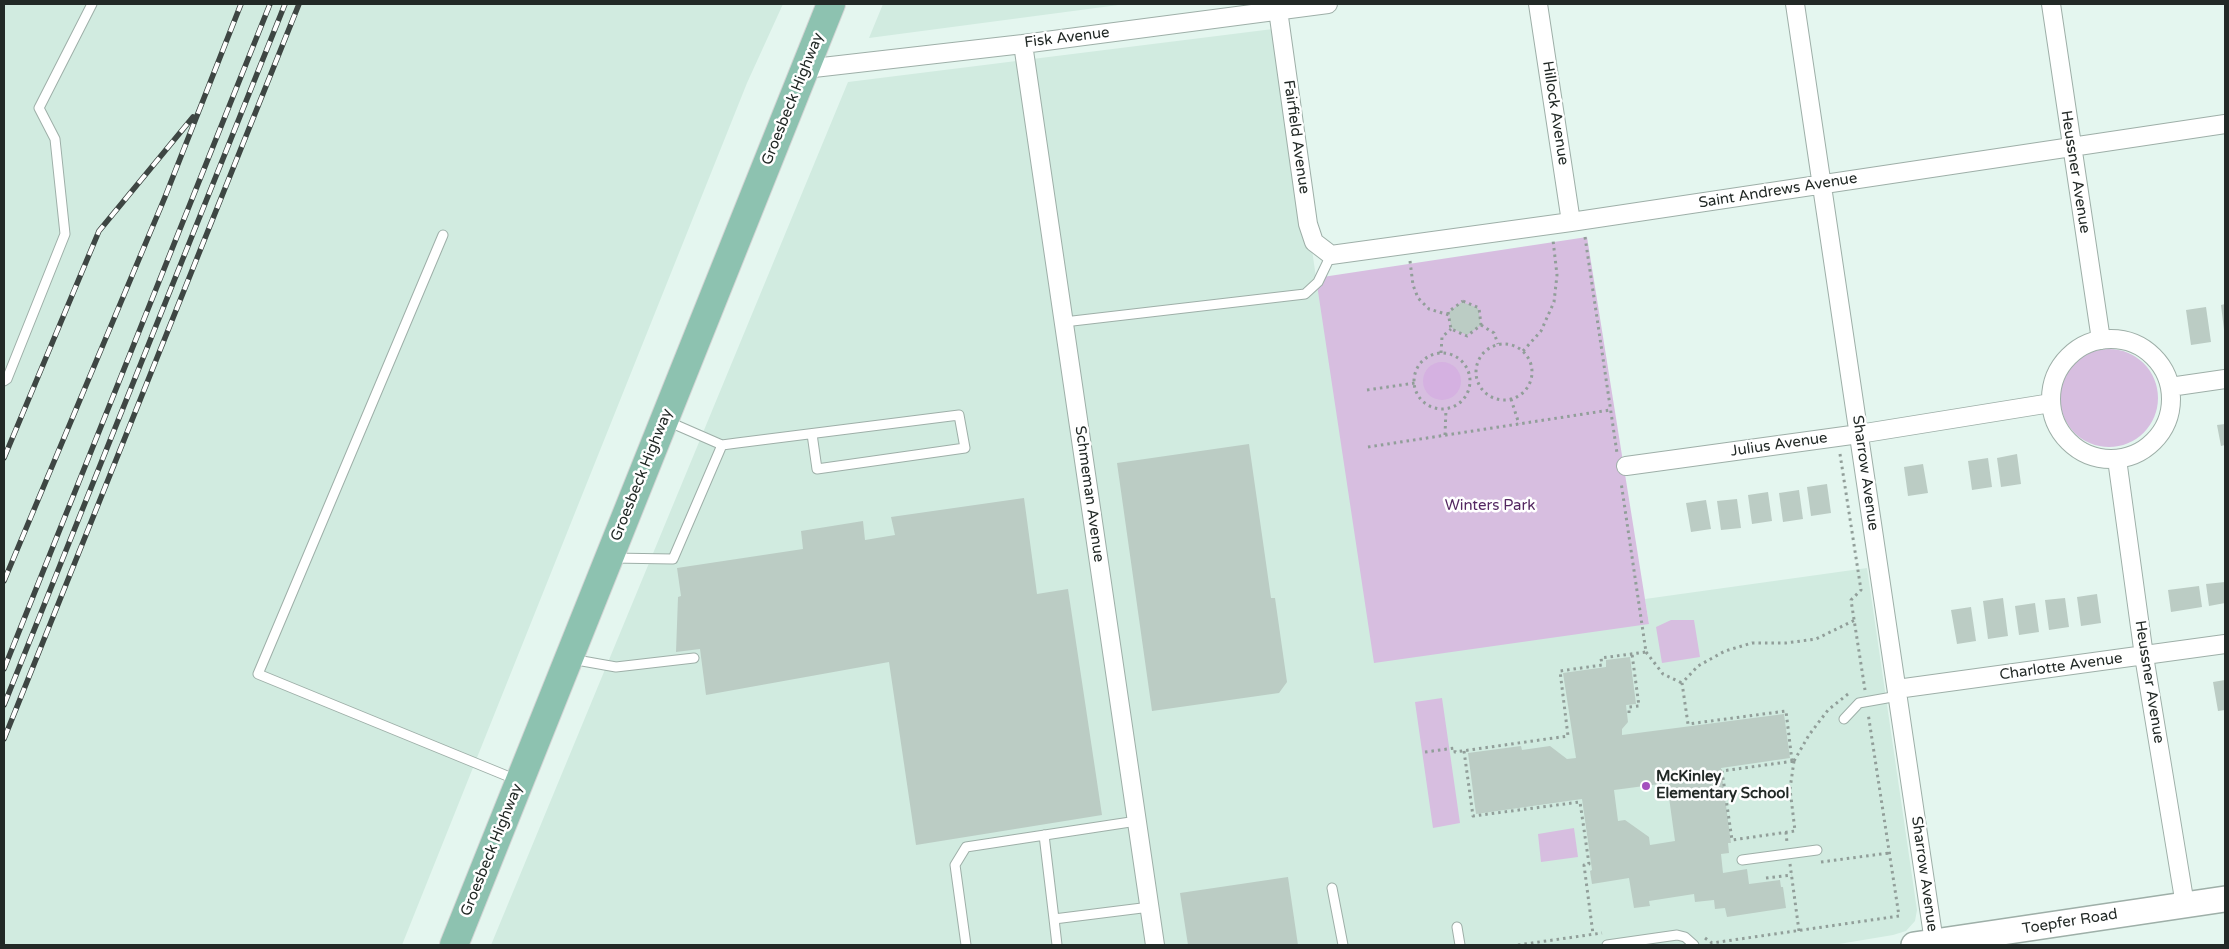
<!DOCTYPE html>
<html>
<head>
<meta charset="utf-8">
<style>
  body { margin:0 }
  #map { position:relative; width:2229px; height:949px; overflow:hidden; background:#e4f6ef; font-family:"Varela Round",sans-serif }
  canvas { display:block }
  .frame { position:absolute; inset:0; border:5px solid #222926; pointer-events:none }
</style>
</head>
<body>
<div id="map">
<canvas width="2229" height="949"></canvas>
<div class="frame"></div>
</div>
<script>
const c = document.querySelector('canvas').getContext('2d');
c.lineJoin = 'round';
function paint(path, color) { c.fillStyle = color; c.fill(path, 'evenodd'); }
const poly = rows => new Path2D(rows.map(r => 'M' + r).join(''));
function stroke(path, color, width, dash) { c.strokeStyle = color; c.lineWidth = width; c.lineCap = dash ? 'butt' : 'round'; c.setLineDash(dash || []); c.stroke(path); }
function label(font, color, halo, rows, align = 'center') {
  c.font = font + ' "Varela Round",sans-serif'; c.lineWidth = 5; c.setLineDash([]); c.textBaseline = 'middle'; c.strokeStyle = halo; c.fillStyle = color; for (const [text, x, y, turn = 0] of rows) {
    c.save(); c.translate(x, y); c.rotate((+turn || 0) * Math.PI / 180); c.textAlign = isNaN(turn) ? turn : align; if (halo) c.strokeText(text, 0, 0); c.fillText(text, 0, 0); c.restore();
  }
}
paint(poly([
  [4,4,783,4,747,83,402,945,4,945],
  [883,4,1126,4,869,38],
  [1281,28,1316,278,1649,624,1645,599,1867,568,1917,910,1915,921,1906,931,1893,935,1833,945,491,945,848,82]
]), '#d1ebe0');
paint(poly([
  [1587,237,1649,624,1374,663,1316,278],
  '2060 398a49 49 0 1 1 98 0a49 49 0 1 1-98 0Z',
  [1671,620,1694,620,1700,657,1662,663,1656,627],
  [1442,698,1460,823,1433,828,1415,702],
  [1574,828,1578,857,1541,862,1538,834]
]), '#d7bee0');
paint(poly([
  '1423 381a19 19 0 1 1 38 0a19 19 0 1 1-38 0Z'
]), '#d5b1e1');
paint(poly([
  [1462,302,1478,308,1481,325,1467,335,1451,328,1449,312],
  [2225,304,2225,330,2224,330,2221,305],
  [2206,307,2211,342,2191,345,2186,310],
  [2225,424,2225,445,2221,446,2217,425],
  [1249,444,1271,598,1275,598,1287,682,1279,693,1152,711,1117,463],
  [2017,454,2021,484,2001,487,1997,458],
  [1988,458,1992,487,1972,490,1968,461],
  [1923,464,1928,493,1908,496,1904,467],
  [1827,484,1831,513,1811,516,1807,487],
  [1799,490,1803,519,1783,522,1779,493],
  [1768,492,1772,521,1752,524,1748,495],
  [1024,498,1037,594,1068,589,1102,815,916,845,889,662,706,695,700,649,676,652,678,597,681,596,677,568,803,549,801,531,863,521,865,540,895,535,891,517],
  [1737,499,1741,528,1721,530,1717,501],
  [1706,500,1711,529,1691,532,1686,503],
  [2225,582,2225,603,2209,606,2206,584],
  [2199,586,2202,607,2171,612,2168,590],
  [2097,594,2101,623,2081,626,2077,597],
  [2003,598,2008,636,1988,639,1983,601],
  [2065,598,2069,627,2049,630,2045,600],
  [2035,603,2039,632,2019,635,2015,606],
  [1971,607,1976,641,1957,644,1951,610],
  [1630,657,1636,704,1626,705,1628,722,1622,729,1622,735,1784,714,1790,758,1721,768,1731,843,1728,843,1729,853,1721,854,1723,873,1747,869,1749,884,1780,880,1781,887,1783,887,1786,908,1727,917,1725,908,1715,909,1714,900,1695,902,1694,894,1649,901,1650,906,1634,908,1629,878,1592,884,1590,871,1592,870,1582,799,1476,814,1468,753,1521,746,1522,750,1550,746,1567,759,1576,758,1563,673,1606,667,1606,660],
  [1667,783,1675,841,1650,845,1649,837,1625,820,1618,821,1614,790],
  [2225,680,2225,710,2218,711,2213,682],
  [1288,877,1298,945,1188,945,1180,893]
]), '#bbccc4');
const lane = poly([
  [443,235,258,674,517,780],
  [1064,322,1305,294,1318,282,1331,255],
  [4,381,7,379,65,234,55,139,39,108,92,4],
  [722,445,737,443,959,415,965,448,817,469,812,434],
  [612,558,673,559,722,445,667,421],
  [571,659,616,667,694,658],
  [1844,719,1859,703,1898,696],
  [1044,835,1054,919,1150,907],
  [1742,860,1817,850],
  [1332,888,1343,945],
  [1054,919,1057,945],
  [1457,927,1460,945],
  [966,945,955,865,966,847,1137,821],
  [1607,945,1677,935,1685,937,1694,945]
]);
const street = poly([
  [1538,4,1571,222],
  [1795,4,1934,942],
  [2051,4,2101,340],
  [1278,10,1308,224,1314,242,1331,255,1571,222,2225,124],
  [1023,44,1155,945],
  [805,69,1023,44,1328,4],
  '2051 399a60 60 0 1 1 120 0a60 60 0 1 1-120 0Z',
  [2170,387,2225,379],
  [2117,459,2144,656,2185,905],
  [1626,466,1859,434,2051,403],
  [1897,689,2225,644]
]);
const secondary = poly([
  [1914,945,2225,899]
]);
const primary = poly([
  [454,945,831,4]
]);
stroke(lane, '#9eafa8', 11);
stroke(street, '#9eafa8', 20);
stroke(secondary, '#9eafa8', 28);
stroke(primary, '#d3d4d4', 30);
stroke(poly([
  [1585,237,1617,453],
  [1410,261,1413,285,1418,298,1429,309,1449,315],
  [1463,301,1479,308,1481,325,1467,336,1451,329,1448,312,1463,301],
  [1481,325,1494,333,1498,344],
  '1476 372a28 28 0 1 1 56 0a28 28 0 1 1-56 0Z',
  [1523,351,1541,331,1554,302,1557,275,1553,240],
  [1441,353,1442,337,1451,329],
  '1414 381a28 28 0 1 1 56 0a28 28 0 1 1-56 0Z',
  [1367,390,1415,383],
  [1511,399,1519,424],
  [1445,435,1446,409],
  [1368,447,1610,410],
  [1840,454,1861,590,1851,600,1865,690],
  [1646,652,1663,674,1682,683],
  [1629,713,1629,707,1639,706,1632,654],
  [1464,751,1473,816,1580,802,1589,864,1584,865,1593,934],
  [1425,752,1455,748,1455,752,1568,736,1560,671,1602,665,1601,658,1646,652,1621,482],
  [1792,761,1786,711,1688,724,1682,683,1698,666,1725,651,1752,643,1786,643,1816,639,1855,620],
  [1794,761,1809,735,1828,710,1848,694],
  [1794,761,1790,789,1795,831,1732,840,1722,771,1794,761],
  [1786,832,1787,843],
  [1821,862,1889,853],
  [1790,864,1799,931],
  [1766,878,1792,875],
  [1705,938,1712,943,1899,916,1868,713],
  [1518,945,1602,933]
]), '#919e99', 3, [2.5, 4]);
stroke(lane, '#fff', 9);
stroke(street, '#fff', 18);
stroke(secondary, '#fff', 25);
stroke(primary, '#8dc2b0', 28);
const rail = poly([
  [4,458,99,231,193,117],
  [4,581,165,197,241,4],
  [4,669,270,4],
  [4,705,285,4],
  [4,739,299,4]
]);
stroke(rail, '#3e4643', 5.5);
stroke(rail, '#fff', 4, [11]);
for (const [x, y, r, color] of [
  [1646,786,5,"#a450be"]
]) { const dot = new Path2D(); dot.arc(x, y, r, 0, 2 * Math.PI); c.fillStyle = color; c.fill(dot); stroke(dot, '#fff', 2); }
label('15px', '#222926', '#fff', [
  ["Fisk Avenue",1067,38,-7],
  ["Groesbeck Highway",793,99,-68],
  ["Hillock Avenue",1555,113,81],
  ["Fairfield Avenue",1296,137,82],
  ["Heussner Avenue",2075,172,81],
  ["Saint Andrews Avenue",1778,191,-9],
  ["Julius Avenue",1779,445,-8],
  ["Sharrow Avenue",1865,473,82],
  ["Groesbeck Highway",642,475,-68],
  ["Schmeman Avenue",1089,494,82],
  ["Charlotte Avenue",2061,667,-8],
  ["Heussner Avenue",2149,682,81],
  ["Groesbeck Highway",492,850,-68],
  ["Sharrow Avenue",1924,874,82],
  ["Toepfer Road",2070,922,-9]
]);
label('15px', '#542861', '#fff', [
  ["Winters Park",1490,506]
]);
label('bold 15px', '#222926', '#fff', [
  ["McKinley",1656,777],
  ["Elementary School",1656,794]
], 'left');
</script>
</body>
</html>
